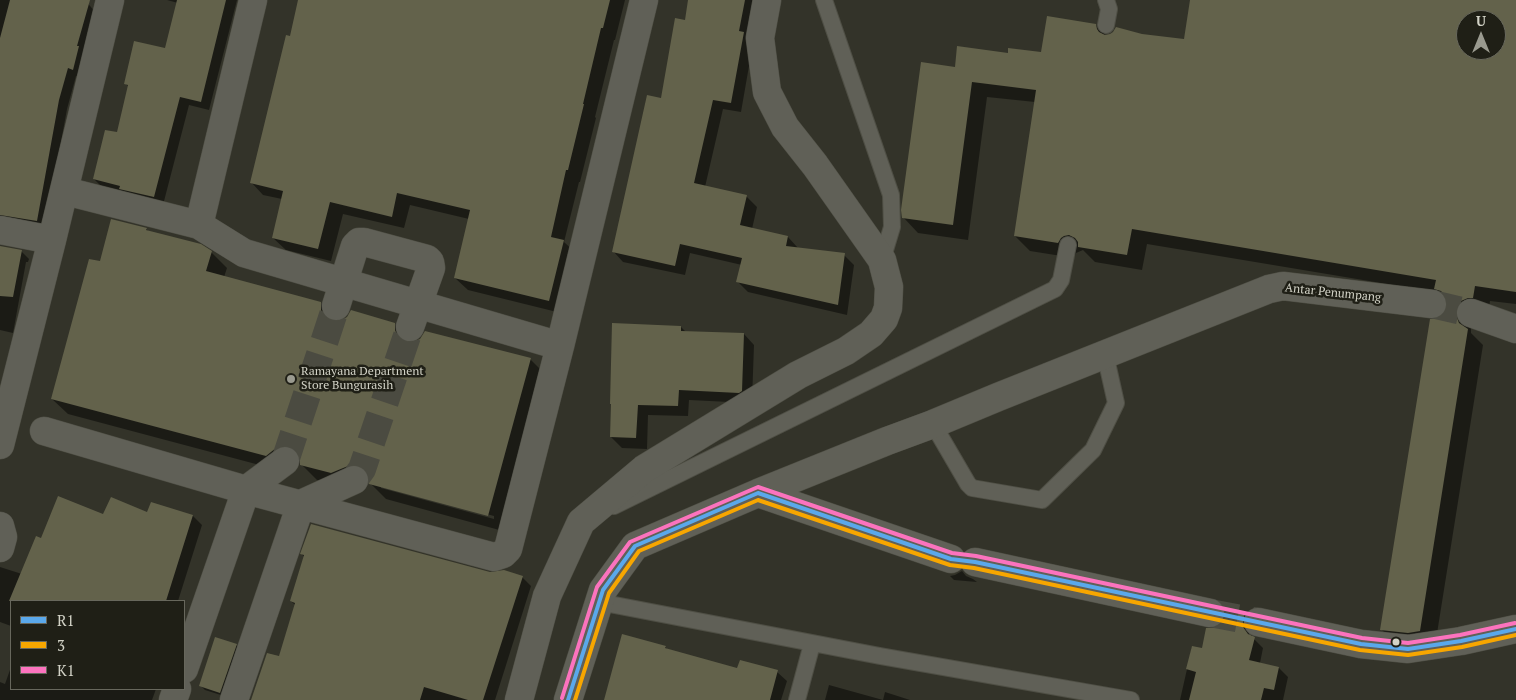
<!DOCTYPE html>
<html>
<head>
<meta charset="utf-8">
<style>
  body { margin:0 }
  #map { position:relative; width:1516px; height:700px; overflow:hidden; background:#333329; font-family:"PT Serif",serif }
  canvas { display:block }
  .legend { position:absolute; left:10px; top:600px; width:175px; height:90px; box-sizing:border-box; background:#1f1f16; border:1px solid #67675c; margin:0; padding:6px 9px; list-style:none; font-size:15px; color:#d2d2c6 }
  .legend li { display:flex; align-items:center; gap:10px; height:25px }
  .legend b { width:25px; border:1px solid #67675c }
  .north { position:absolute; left:1456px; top:10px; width:50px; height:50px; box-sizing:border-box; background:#1f1f16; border:1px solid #67675c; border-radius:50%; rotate:0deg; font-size:14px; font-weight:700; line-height:20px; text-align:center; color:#d2d2c6 }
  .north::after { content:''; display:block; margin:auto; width:18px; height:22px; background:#9a9a8f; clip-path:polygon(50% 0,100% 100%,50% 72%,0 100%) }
</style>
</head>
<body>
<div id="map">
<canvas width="1516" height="700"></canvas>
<ul class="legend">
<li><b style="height:6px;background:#5aa8eb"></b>R1</li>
<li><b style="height:6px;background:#f7a600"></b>3</li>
<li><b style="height:6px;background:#fc73be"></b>K1</li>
</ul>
<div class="north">U</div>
</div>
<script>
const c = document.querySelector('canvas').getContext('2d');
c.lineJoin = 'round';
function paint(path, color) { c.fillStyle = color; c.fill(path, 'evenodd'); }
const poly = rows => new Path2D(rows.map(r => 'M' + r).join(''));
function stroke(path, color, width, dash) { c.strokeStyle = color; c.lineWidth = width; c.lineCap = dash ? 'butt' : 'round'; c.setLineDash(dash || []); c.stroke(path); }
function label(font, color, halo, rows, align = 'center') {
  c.font = font + ' "PT Serif",serif'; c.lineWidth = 5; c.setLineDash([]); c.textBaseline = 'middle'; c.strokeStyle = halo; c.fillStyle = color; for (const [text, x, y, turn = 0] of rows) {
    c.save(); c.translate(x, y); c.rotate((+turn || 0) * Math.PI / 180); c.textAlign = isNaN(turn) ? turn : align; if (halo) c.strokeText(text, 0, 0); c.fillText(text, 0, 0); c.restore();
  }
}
paint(poly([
  [0,0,85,0,96,13,81,77,76,76,67,109,45,229,0,225],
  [167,0,237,0,209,110,189,105,163,205,103,188,94,179,118,134,129,87,125,83,166,50,178,3],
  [299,0,625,0,615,40,614,40,595,117,596,118,580,182,579,182,564,242,576,253,561,313,468,290,455,278,469,219,410,205,404,228,343,214,331,261,286,250,273,238,282,199,263,195,251,182,291,38],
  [689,0,756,0,753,43,741,112,723,109,705,187,747,197,757,207,752,229,788,237,798,248,844,255,854,265,847,315,748,292,738,282,742,265,690,253,685,275,623,262,613,251,662,99,686,22],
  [1191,0,1516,0,1516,304,1490,301,1488,313,1471,324,1471,333,1483,345,1435,646,1397,645,1382,630,1439,319,1446,314,1449,306,1448,300,1441,293,1147,244,1142,270,1095,262,1083,250,1076,253,1074,258,1030,251,1015,236,1035,102,987,97,968,240,918,233,903,217,956,68,1009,55,1042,54,1096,25,1106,36,1142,35,1185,41],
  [1466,20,1496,20,1496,50,1466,50],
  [146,229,149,232,211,252,227,268,224,277,320,303,336,319,336,322,394,324,410,340,410,343,530,359,546,375,503,531,386,499,370,483,370,480,364,481,347,488,317,480,301,464,301,461,291,464,282,471,68,414,52,399,100,263],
  [381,486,494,516,494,519,381,488],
  [0,247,21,251,29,259,28,262,26,262,13,333,0,330],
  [681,327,686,332,744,334,754,345,752,401,750,403,689,400,688,416,648,415,647,449,622,448,611,437],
  [148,514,193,516,202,525,178,601,11,601,11,626,0,622,0,567,22,574,41,540,104,516],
  [302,554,522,577,531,586,495,700,252,700,279,658,295,605,291,601,304,557],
  [962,571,966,576,973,579,977,582,954,580,950,576,955,575],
  [1246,613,1255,622,1252,629,1252,637,1263,648,1260,663,1279,668,1288,677,1283,700,1180,700,1192,647,1203,650,1216,629],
  [236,645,240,649,224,696,205,690,200,685],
  [665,647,669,651,738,670,777,672,787,681,781,700,605,700],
  [11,667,11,689,156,689,152,700,0,700,0,682,5,684],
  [829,685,883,700,885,692,910,700,825,700]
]), '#0007');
paint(poly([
  [10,0,90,0,77,46,79,46,73,70,68,68,59,100,37,221,0,215,0,38],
  [177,0,226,0,201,102,180,97,154,197,119,189,120,186,93,179,105,130,117,132,128,85,124,84,134,41,165,48],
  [298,0,610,0,603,28,601,28,583,104,584,104,568,170,566,170,551,237,564,240,549,301,454,278,470,210,397,193,392,217,330,202,318,249,272,238,283,191,250,183,286,35,290,36],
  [688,0,745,0,739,31,744,32,731,103,713,100,694,183,747,195,740,225,788,236,786,246,845,253,838,305,736,282,742,258,680,244,675,266,612,252,647,95,661,98,675,18,685,20],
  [1190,0,1516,0,1516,292,1475,286,1473,298,1468,298,1461,301,1456,308,1456,315,1459,323,1468,329,1420,631,1408,633,1380,630,1430,319,1439,318,1445,313,1447,306,1446,297,1441,291,1434,289,1436,280,1132,229,1127,255,1078,247,1078,242,1075,238,1069,235,1064,236,1061,238,1058,243,1014,236,1036,90,972,82,953,225,902,218,901,210,921,62,955,67,957,46,1008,53,1008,48,1041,52,1047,16,1096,24,1097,29,1099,32,1105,35,1110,34,1113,32,1116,27,1142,34,1184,39],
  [1466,20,1496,20,1496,50,1466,50],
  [111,219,147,228,146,230,201,244,212,251,206,271,321,302,321,310,324,316,331,321,340,321,347,317,351,310,395,323,395,330,398,337,405,342,412,342,420,339,425,331,531,358,488,516,369,484,368,473,363,468,356,465,348,466,331,473,300,465,300,459,298,452,291,447,283,446,276,448,266,456,51,399,89,259,100,261],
  [0,246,22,250,13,297,0,296],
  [612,323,681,326,681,331,744,333,742,391,739,393,679,390,678,406,638,405,636,438,610,437,611,404,610,404],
  [58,496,103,514,111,497,147,512,151,502,193,515,166,601,9,601,36,536,41,538],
  [311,524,490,572,504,570,523,576,483,700,468,700,424,687,420,700,251,700,267,653,279,656,295,603,290,601,304,555,300,554],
  [1225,608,1246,612,1243,619,1243,627,1248,634,1255,637,1249,660,1279,667,1274,690,1264,688,1261,700,1189,700,1196,672,1186,669,1192,646,1202,648,1206,628,1215,628,1222,623,1225,616],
  [622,634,666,646,665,648,737,668,740,660,778,670,770,700,604,700],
  [215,637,237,644,220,693,199,686]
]), '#63624b');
stroke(poly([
  [1432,304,1471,313],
  [285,461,336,306],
  [354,480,362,469,410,327],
  [1210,613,1258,622]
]), '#4b4b41', 28, [28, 14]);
const service = poly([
  [824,0,891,195,892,227,882,260],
  [1106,0,1109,9,1106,25],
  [933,424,968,484,972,488,1042,500,1093,450,1116,403,1105,354],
  [614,506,1055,289,1061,280,1068,245],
  [599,602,880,656,1131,700],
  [797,700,812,644]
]);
const minor = poly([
  [253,0,199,225,244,253,560,346,644,0],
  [77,194,199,225],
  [0,230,52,240],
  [336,306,355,246,359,242,364,242,427,259,430,262,431,268,410,327],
  [1471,313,1516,329],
  [44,431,246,490,494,557,503,554,508,549,560,346],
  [0,445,52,240,110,0],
  [758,493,951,559],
  [0,526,3,537,0,548],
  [975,562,1210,613],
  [1258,622,1361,644,1408,649,1461,641,1516,629],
  [184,669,246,490,285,461],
  [173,700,177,689],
  [234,700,301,504,354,480],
  [519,700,547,596,581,522,644,469,798,375,846,351,871,334,884,319,888,308,889,287,882,260,815,165,785,127,767,92,760,38,767,0],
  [568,700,603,590,635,546,758,493,887,441,933,424,998,397,1269,289,1283,286,1432,304]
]);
stroke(service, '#4f4f45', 18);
stroke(minor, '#4f4f45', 29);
stroke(service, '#606057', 16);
stroke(minor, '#606057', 28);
stroke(poly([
  [568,700,603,590,635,546,758,493,951,559,975,562,1361,644,1408,649,1461,641,1516,629]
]), '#5aa8eb', 4);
stroke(poly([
  [575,700,609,593,639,551,758,500,950,565,974,568,1360,650,1408,655,1462,647,1516,635]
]), '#f7a600', 4);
stroke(poly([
  [562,698,597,587,630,542,758,487,952,553,976,556,1362,638,1408,643,1460,635,1515,623]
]), '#fc73be', 4);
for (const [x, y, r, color] of [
  [291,379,5,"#9a9a8f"],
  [1396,642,4.5,"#d2d2c6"]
]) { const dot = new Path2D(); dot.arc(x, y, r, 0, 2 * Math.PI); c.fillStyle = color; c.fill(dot); stroke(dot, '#1f1f16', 2); }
label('12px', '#d2d2c6', '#1f1f16', [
  ["Antar Penumpang",1333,293,6]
]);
label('12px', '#d2d2c6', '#1f1f16', [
  ["Ramayana Department",301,372],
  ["Store Bungurasih",301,386]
], 'left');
</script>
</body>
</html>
